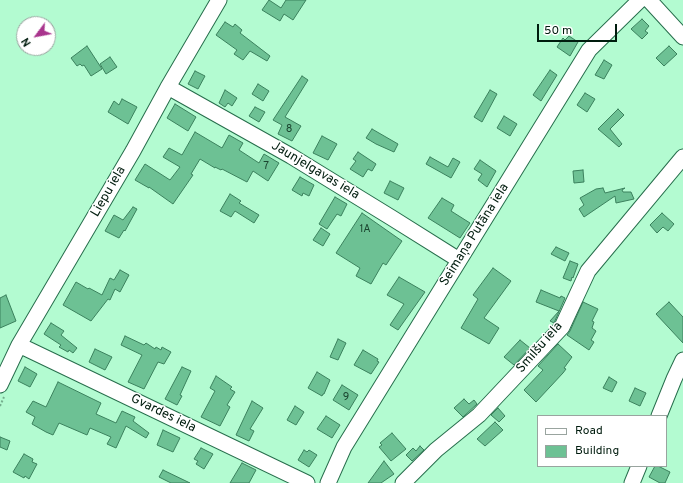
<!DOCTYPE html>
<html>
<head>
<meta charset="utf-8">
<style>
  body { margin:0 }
  #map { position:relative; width:683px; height:483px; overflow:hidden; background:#b3fbd1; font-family:Overpass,sans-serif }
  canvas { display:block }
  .legend { position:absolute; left:537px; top:415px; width:130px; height:52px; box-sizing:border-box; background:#fff; border:1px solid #99a49f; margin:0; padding:5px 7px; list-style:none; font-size:12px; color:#001c0e }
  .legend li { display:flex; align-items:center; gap:8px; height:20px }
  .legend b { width:20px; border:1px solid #99a49f }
  .north { position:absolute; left:16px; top:16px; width:40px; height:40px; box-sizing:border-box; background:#fff; border:1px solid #99a49f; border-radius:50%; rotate:238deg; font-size:11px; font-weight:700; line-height:16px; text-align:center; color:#001c0e }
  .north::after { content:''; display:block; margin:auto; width:14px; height:18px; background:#a9348d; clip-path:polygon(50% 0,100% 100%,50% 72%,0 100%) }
  .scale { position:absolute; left:537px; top:24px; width:80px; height:18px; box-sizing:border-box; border:2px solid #001c0e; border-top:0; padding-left:5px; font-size:12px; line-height:14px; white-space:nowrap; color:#001c0e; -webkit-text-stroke:3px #fff; paint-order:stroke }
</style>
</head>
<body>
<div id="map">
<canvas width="683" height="483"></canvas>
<ul class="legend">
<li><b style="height:5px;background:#fff"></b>Road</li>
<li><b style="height:11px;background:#6dc194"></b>Building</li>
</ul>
<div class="north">N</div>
<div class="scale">50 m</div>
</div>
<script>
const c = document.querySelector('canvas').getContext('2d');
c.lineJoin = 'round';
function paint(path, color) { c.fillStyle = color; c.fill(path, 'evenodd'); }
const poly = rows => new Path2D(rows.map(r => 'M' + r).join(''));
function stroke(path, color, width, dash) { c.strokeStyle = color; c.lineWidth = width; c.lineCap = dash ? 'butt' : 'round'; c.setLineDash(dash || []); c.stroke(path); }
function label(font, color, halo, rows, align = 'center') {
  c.font = font + ' Overpass,sans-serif'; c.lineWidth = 3; c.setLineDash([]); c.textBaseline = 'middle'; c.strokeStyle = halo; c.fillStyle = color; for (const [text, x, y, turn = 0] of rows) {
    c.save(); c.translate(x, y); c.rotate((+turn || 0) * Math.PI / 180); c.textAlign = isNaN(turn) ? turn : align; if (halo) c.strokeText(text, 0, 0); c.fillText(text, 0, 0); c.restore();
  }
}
const building = poly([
  [269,0,281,8,286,0,306,0,293,20,284,14,280,21,262,10,269,0],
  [642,19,649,26,645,31,648,33,642,39,631,29,642,19],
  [225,22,233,27,235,24,242,30,240,33,270,56,267,61,250,51,243,60,234,54,237,50,216,35,225,22],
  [569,36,578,42,570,56,557,47,563,38,565,40,569,36],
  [87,46,102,69,91,76,84,65,82,66,80,64,77,66,71,58,87,46],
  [669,46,677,54,664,66,656,58,669,46],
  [110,57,117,67,106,74,100,64,110,57],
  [604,60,612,65,604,79,595,75,604,60],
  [550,70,557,75,541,101,533,95,550,70],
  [195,71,205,76,198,89,188,84,195,71],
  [302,76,308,80,285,117,301,126,292,141,278,134,282,125,273,120,302,76],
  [258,84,269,91,263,101,252,94,258,84],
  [225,90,237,98,232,106,228,103,225,107,219,103,225,90],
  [490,90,497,94,482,122,474,117,490,90],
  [585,93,595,99,587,112,577,105,585,93],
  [122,99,137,107,128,124,108,112,114,101,119,105,122,99],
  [175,104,196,117,188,131,167,118,175,104],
  [255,107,265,112,259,122,249,116,255,107],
  [618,109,624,115,610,129,622,144,619,147,598,129,618,109],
  [504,116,517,124,510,136,497,128,504,116],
  [372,129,398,144,394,152,376,144,366,138,372,129],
  [195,132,222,148,229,135,243,143,239,150,259,163,264,154,279,163,268,181,253,171,247,182,222,169,221,170,215,167,215,168,200,159,191,174,193,175,173,204,149,187,149,188,135,180,145,164,170,180,180,167,163,157,169,148,182,155,195,132],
  [322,136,337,144,328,160,313,153,322,136],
  [358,152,376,164,372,171,368,169,363,177,350,169,356,161,353,159,358,152],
  [430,157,448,167,453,158,460,162,451,178,426,164,430,157],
  [480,160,496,171,487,187,478,180,482,174,474,169,480,160],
  [583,170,584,182,574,183,573,171,583,170],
  [300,177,314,185,309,196,303,193,302,196,292,190,300,177],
  [390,181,404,188,398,200,384,193,390,181],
  [603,188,605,193,625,188,622,190,623,192,631,192,634,199,616,203,615,196,584,217,579,209,584,205,580,198,596,189,603,188],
  [230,194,241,201,239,203,259,215,254,223,235,211,231,217,220,211,230,194],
  [335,197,347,204,341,216,337,214,327,229,319,224,335,197],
  [442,198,454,205,451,211,470,223,460,238,428,218,442,198],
  [133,207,137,209,125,231,124,230,119,238,105,231,114,215,123,220,133,207],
  [362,213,402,241,386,265,383,263,371,284,356,276,360,268,336,253,362,213],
  [662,213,674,224,668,231,663,227,657,233,650,225,662,213],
  [321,228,330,234,323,246,313,240,321,228],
  [556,247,569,253,565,261,551,254,556,247],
  [570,261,578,264,573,278,572,277,571,281,563,278,570,261],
  [493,268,511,281,484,318,499,328,489,344,461,328,478,299,473,295,493,268],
  [120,270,129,275,120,292,115,289,110,300,108,299,91,321,63,305,76,282,88,289,89,288,102,295,110,278,114,280,120,270],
  [399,277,425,292,398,330,390,325,404,304,387,295,399,277],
  [541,290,560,298,561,296,565,298,554,323,550,321,559,311,536,302,541,290],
  [6,295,16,321,0,328,0,298,6,295],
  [583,302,598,309,592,321,594,322,592,328,596,331,591,340,594,342,589,350,567,335,570,331,583,302],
  [669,302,683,317,683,343,656,314,669,302],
  [51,323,64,331,61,335,77,348,73,353,69,350,68,352,59,347,61,345,44,334,51,323],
  [125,336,144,345,146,343,155,349,156,347,161,350,162,347,171,352,164,364,158,362,144,389,128,382,142,355,121,345,125,336],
  [338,339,346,343,338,360,330,357,338,339],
  [520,340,530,348,514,365,504,357,520,340],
  [558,344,572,357,564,368,566,369,563,373,536,402,524,390,543,370,538,366,558,344],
  [95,349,112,357,105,370,89,362,95,349],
  [363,350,378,359,377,361,379,362,371,374,354,365,363,350],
  [25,367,37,374,30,387,18,381,25,367],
  [182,367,191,371,180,395,182,396,177,405,165,399,182,367],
  [317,372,330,380,324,394,323,394,322,396,308,388,317,372],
  [216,376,232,387,230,389,235,392,227,405,230,407,220,426,201,417,215,391,210,388,216,376],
  [609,377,617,382,612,392,603,388,609,377],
  [58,382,101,403,96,414,116,423,122,411,135,417,133,421,149,433,146,438,126,426,116,448,107,444,111,437,90,428,87,435,59,423,53,435,46,432,32,424,35,417,26,412,33,401,46,407,58,382],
  [342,385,358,395,349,410,333,400,342,385],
  [635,388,646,393,640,406,629,401,635,388],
  [464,399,469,404,474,400,477,404,463,417,454,408,464,399],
  [252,401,263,408,250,429,254,431,249,441,236,435,252,401],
  [295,406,304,412,296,425,287,420,295,406],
  [498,408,505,416,499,422,491,415,498,408],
  [326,416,340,425,332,438,317,429,326,416],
  [495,422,503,430,485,446,477,439,495,422],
  [163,430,180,438,173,452,157,445,163,430],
  [392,433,406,449,391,461,379,447,382,445,380,443,392,433],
  [0,437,10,441,7,450,0,447,0,437],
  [420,446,424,450,412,461,406,455,413,448,416,451,420,446],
  [201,448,213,454,204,469,196,464,198,461,194,459,201,448],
  [304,450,307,452,309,450,317,455,309,467,298,460,304,450],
  [24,454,33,459,32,462,37,464,29,479,25,476,24,478,13,472,24,454],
  [384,461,394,474,381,483,368,483,384,461],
  [242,463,256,470,249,483,230,483,242,463],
  [655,466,658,466,670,472,665,483,660,483,649,477,655,466],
  [163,470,190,483,171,483,159,477,163,470]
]);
paint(building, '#6dc194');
stroke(building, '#3b815d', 1);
const minor = poly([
  [649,0,683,37],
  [168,87,291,156,392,218,459,260],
  [19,345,307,483],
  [0,385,19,345,133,151,168,87,219,0],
  [659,416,674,379,683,360],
  [328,483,344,447,589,50,640,0],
  [403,483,436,450,479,415,562,327,588,271,683,157],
  [632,483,639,466]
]);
stroke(minor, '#276e4c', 17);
stroke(poly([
  [0,406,4,397]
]), '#74ad8d', 2, [2, 2]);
stroke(minor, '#fff', 15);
label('11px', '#1b4530', null, [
  ["8",289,130],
  ["7",266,167],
  ["1A",365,230],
  ["9",346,398]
]);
label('13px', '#001c0e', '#fff', [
  ["Jaunjelgavas iela",315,171,31],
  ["Liepu iela",109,192,-60],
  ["Seimaņa Putāna iela",475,235,-58],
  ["Smilšu iela",540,348,-49],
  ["Gvardes iela",163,414,26]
]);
</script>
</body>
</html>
